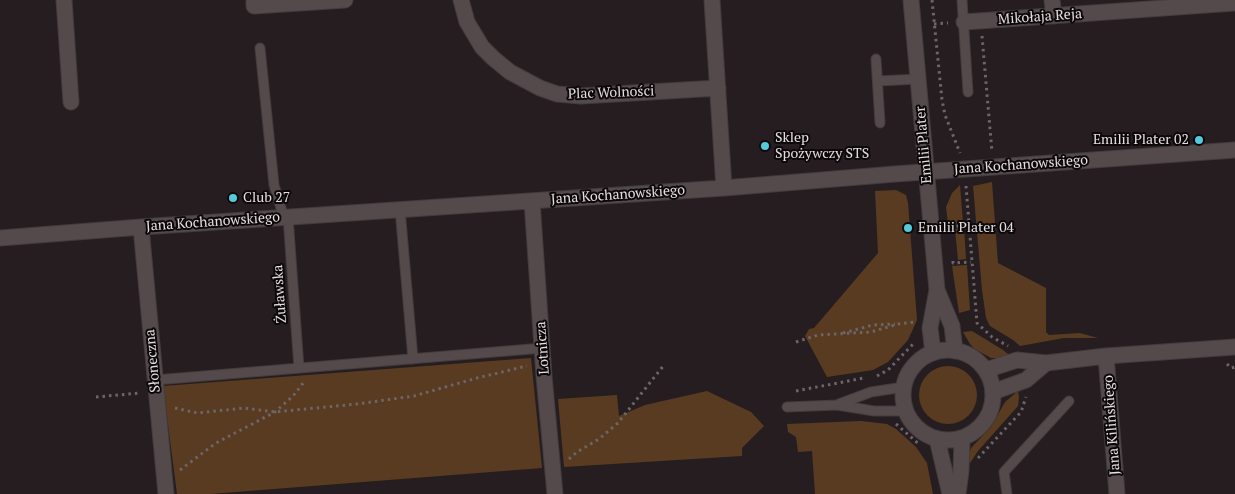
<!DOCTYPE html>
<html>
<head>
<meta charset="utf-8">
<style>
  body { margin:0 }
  canvas { display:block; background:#251d1f }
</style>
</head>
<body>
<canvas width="1235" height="494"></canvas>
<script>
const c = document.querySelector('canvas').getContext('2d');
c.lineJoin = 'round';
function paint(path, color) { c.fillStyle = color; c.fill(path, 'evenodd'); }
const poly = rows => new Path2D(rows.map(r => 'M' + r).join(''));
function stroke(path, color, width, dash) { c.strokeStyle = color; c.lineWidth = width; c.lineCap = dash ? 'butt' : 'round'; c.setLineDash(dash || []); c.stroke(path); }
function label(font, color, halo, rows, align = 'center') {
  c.font = font + ' "PT Serif",serif'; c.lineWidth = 4; c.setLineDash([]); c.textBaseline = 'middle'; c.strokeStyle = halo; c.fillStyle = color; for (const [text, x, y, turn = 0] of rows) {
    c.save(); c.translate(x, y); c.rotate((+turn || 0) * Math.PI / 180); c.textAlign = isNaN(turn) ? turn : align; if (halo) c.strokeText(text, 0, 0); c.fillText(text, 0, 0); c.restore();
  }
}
paint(poly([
  [992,182,998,263,1046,288,1046,332,1049,335,1080,333,1098,338,1064,338,1020,346,1013,340,990,326,986,318,982,290,973,186],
  [960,185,963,223,948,224,946,207,952,193],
  [896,190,906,195,908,203,917,320,908,340,888,362,873,370,827,377,805,336,809,329,814,328,878,253,875,191],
  [964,228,966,259,958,260,955,229],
  [967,265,970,310,959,313,952,266],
  [972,331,1003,350,1008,354,1008,358,991,358,975,349,970,344,963,332],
  [531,358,542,468,210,494,177,494,163,386],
  '919 395a29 29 0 1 1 58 0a29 29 0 1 1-58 0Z',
  [707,391,751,412,764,426,742,448,742,456,564,467,558,399,617,395,619,416,645,405],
  [1018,391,1019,397,1018,406,978,451,970,463,968,463,968,457,971,448,991,427,1005,402],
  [861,421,887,424,896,429,916,447,927,463,933,494,815,494,812,451,798,452,796,437,788,432,787,424]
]), '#583b20');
const lane = poly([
  [962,0,968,92],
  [260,48,274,185,284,218],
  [876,59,880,123],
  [878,81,918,79],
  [400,209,413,359],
  [288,217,299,368],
  [155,380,543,348],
  [839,404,871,392,904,387],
  [787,407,837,405,874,411,906,411],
  [1007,494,1004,472,1069,401]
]);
const street = poly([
  [64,0,71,102],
  [254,0,254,6,345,0],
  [461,0,467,22,482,47,493,58,510,72,540,88,557,94,581,96,718,88],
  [712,0,724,188],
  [1052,0,1054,16],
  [964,22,1235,3],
  [532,201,544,376,555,494],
  [141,227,166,494],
  [0,238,141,227,724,188,895,174,1235,150],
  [1106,356,1117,494],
  [986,370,1017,360,1046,363,1106,356,1235,347],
  [993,392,1026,380,1046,363]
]);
const secondary = poly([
  [911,0,937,290,930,328,933,353],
  [937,290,952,326,955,351],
  '903 395a45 45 0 1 1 90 0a45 45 0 1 1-90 0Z',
  [937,439,950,494],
  [958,494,961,471,962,439]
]);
stroke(lane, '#423b3d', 11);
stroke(street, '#423b3d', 17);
stroke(secondary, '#423b3d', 17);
stroke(poly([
  [932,0,942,100,945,115,960,153],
  [934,24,948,23],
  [982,36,992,152],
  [966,186,977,323,992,337,1008,346],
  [950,227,968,225],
  [953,261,953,263,971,262],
  [843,333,873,325,895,324],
  [796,342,818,335,871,332,898,324,916,322],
  [1227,364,1231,368,1235,367],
  [877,376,888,370,915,342],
  [796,391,864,378],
  [96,397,140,393],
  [175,408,197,413,244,408,275,412,357,404,414,396,477,378,527,366],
  [896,424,920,445],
  [978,458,1021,412,1026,397],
  [569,459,577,452,599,439,618,423,664,365],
  [180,470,216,443,275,412,293,396,304,382]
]), '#6d6567', 3, [2.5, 4]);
stroke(lane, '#544a4c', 9);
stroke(street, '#544a4c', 15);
stroke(secondary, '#544a4c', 15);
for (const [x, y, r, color] of [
  [1199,140,5,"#53cbda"],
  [765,146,5,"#53cbda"],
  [233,198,5,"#53cbda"],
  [908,228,5,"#53cbda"]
]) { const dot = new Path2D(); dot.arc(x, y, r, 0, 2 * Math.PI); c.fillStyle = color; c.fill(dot); stroke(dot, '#0c0809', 2); }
label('14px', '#e5dee0', '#0c0809', [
  ["Mikołaja Reja",1040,17,-4],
  ["Plac Wolności",611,93,-2],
  ["Emilii Plater",924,145,-95],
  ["Jana Kochanowskiego",1021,165,-4],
  ["Jana Kochanowskiego",618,195,-4],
  ["Jana Kochanowskiego",213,222,-4],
  ["Żuławska",280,294,-94],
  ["Lotnicza",543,348,-94],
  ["Słoneczna",153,361,-95],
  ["Jana Kilińskiego",1112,425,-94]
]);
label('14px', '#e5dee0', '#0c0809', [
  ["Sklep",775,138],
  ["Spożywczy STS",775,154],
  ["Emilii Plater 02",1189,140,"right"],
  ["Club 27",243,198],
  ["Emilii Plater 04",918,228]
], 'left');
</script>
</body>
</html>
